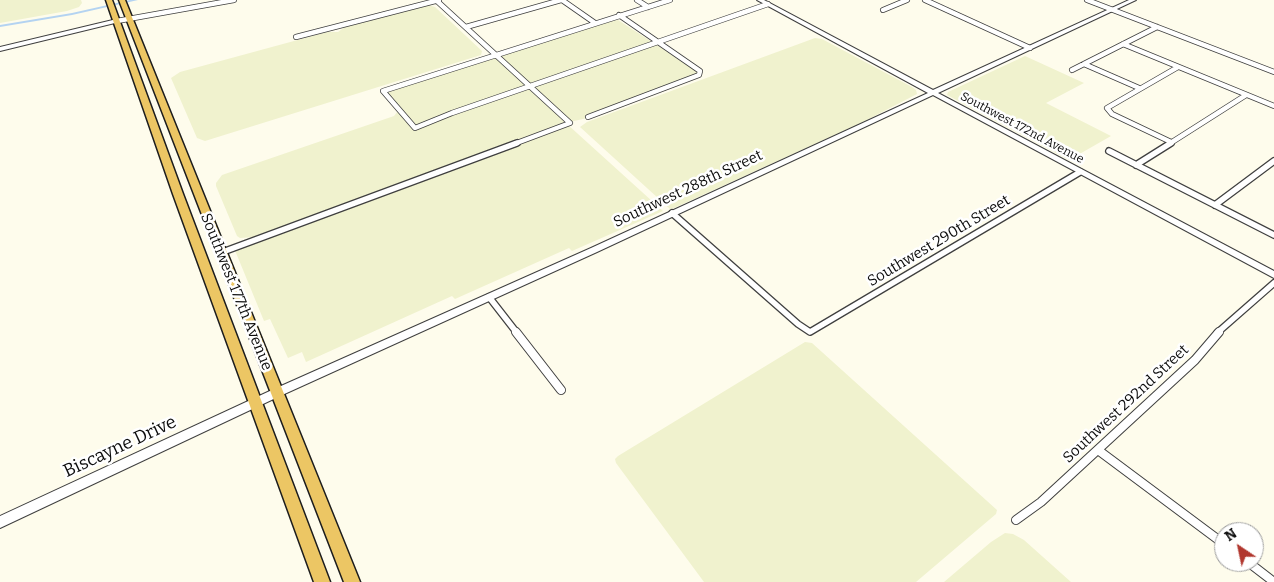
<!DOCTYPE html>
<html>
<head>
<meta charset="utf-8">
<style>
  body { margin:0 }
  #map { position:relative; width:1274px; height:582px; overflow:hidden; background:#fefcec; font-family:Bitter,serif }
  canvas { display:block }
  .north { position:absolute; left:1214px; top:522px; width:50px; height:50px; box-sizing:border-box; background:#fff; border:1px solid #9e9e9e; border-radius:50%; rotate:326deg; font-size:14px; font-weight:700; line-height:20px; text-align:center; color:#0c0c0c }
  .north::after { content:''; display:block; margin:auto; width:18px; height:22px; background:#b1372e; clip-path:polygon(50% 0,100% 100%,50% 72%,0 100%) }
</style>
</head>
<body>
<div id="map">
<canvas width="1274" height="582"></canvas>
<div class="north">N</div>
</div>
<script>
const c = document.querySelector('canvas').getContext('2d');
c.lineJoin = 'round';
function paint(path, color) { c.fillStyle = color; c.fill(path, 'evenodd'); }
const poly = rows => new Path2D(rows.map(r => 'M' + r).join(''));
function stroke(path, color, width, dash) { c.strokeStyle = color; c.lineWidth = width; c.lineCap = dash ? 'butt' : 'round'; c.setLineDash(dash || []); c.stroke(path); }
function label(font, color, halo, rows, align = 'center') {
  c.font = font + ' Bitter,serif'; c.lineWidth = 5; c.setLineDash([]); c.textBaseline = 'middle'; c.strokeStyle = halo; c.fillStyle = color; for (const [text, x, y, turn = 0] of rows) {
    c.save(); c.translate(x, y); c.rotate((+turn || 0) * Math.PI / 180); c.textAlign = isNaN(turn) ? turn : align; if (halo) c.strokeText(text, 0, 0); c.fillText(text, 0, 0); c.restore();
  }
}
paint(poly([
  [0,0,81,0,82,3,79,7,67,11,0,23],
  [428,5,435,7,482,51,481,55,205,141,197,138,171,78,180,72,327,32,338,32,345,27],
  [618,20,697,71,700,74,698,77,592,117,565,123,255,237,240,238,237,236,216,186,216,183,222,175,394,116,398,111,387,94,389,91,611,21],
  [815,38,822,39,912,87,916,90,917,94,861,123,674,208,670,209,580,127,587,122],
  [1025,56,1084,83,1046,103,1111,136,1069,160,947,95,948,92],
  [567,124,663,211,572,251,569,248,455,299,452,296,306,362,302,352,288,358,270,319,264,321,234,248],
  [805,342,812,343,997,510,996,514,916,582,704,582,616,463,615,459,618,456],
  [1005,533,1013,534,1024,540,1071,582,944,582,991,542]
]), '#f0f2ce');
paint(poly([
  [130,0,138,0,72,15,0,27,0,25,72,13,130,0]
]), '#b4d3f1');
const minorFar2 = poly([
  [562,0,595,23],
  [637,0,648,7],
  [670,0,383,91,415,128,452,113,768,4],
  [925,0,1030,48],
  [1087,0,1274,72],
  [437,1,570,123,514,144],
  [883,10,907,0],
  [117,21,234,0],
  [466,27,561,0],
  [296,37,439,0],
  [1123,44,1274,106],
  [1084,64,1139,88],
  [1072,70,1157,27],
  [588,117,699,75,700,71,619,15],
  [1171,142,1112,114,1107,108,1178,67],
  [1169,144,1246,95]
]);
const minorFar1 = poly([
  [1109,151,1274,235],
  [1136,165,1171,143],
  [1215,205,1274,161],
  [672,213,798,324,810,332,1080,172],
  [220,253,517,143],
  [489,297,517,333],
  [1217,333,1274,283]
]);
const minor = poly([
  [516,332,561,390],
  [1098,450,1224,544],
  [1016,520,1041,502,1195,360,1219,332],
  [1248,562,1274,582]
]);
const tertiary = poly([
  [757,0,764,0,933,90,1129,0,1136,0,938,93,1274,271,1274,278,933,95,597,252,280,396,0,528,0,516,272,390,591,248,928,93,757,0],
  [117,19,119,20,119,22,0,51,0,47,117,19]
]);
const trunk = poly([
  [106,0,112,0,183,194,330,582,314,582,173,194,106,0],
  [119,0,125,0,360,582,344,582,119,0]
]);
stroke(minorFar2, '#3f3f3f', 6);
stroke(minorFar1, '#3f3f3f', 8);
stroke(minor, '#3f3f3f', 10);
stroke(tertiary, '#3f3f3f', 2);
stroke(trunk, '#1d1d1d', 3);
stroke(minorFar2, '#fff', 4.5);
stroke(minorFar1, '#fff', 5.5);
stroke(minor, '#fff', 8);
paint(tertiary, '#fff');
paint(trunk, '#ecc664');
label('12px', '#0c0c0c', '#fff', [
  ["Southwest 172nd Avenue",1022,128,28]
]);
label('15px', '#0c0c0c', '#fff', [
  ["Southwest 288th Street",688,189,-25],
  ["Southwest 290th Street",939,241,-31],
  ["Southwest 177th Avenue",236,292,68],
  ["Southwest 292nd Street",1126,404,-43]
]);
label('18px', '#0c0c0c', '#fff', [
  ["Biscayne Drive",120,447,-25]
]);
</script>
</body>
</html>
